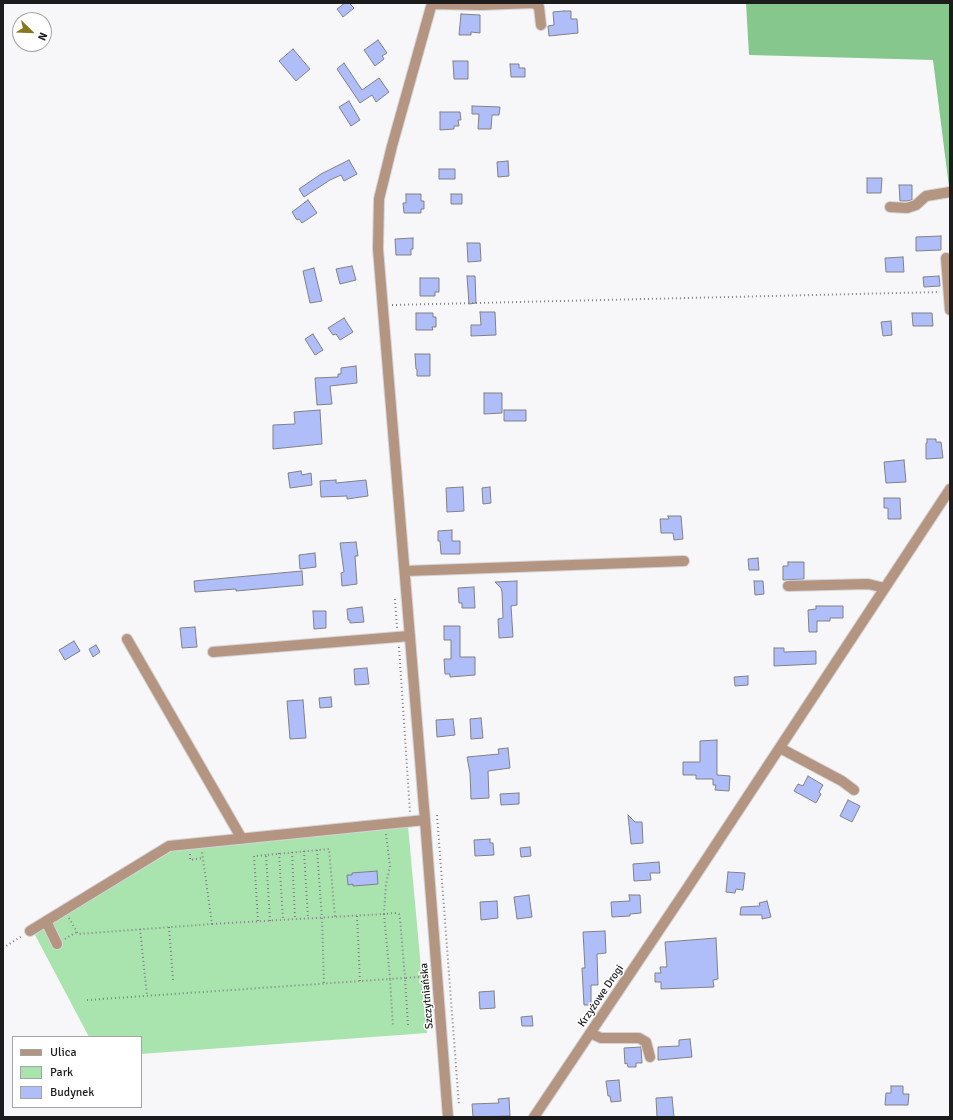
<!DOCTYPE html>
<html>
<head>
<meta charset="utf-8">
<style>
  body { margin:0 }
  #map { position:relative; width:953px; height:1120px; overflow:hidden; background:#f7f7fa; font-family:Signika,sans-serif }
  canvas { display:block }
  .frame { position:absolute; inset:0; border:4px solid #1c1c1d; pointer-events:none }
  .legend { position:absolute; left:12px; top:1036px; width:130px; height:72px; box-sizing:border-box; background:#fff; border:1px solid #a4a4a5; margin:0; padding:5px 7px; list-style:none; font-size:12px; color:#1c1c1d }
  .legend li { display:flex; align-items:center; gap:8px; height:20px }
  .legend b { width:20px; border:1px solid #a4a4a5 }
  .north { position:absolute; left:12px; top:12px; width:40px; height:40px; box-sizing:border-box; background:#fff; border:1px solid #a4a4a5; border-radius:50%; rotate:113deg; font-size:11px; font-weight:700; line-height:16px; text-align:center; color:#1c1c1d }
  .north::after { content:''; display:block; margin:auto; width:14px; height:18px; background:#85781d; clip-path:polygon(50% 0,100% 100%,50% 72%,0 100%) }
</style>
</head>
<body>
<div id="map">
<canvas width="953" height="1120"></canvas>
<div class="frame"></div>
<ul class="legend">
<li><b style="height:5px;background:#b49581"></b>Ulica</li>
<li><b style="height:11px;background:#a9e4af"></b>Park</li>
<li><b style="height:11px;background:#afbef8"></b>Budynek</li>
</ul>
<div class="north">N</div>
</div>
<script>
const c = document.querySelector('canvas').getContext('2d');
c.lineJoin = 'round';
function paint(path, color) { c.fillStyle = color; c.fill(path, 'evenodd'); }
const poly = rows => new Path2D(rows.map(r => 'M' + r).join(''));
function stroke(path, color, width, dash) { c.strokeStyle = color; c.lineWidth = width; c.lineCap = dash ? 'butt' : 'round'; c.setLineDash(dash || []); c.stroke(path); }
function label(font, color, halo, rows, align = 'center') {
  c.font = font + ' Signika,sans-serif'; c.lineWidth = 3; c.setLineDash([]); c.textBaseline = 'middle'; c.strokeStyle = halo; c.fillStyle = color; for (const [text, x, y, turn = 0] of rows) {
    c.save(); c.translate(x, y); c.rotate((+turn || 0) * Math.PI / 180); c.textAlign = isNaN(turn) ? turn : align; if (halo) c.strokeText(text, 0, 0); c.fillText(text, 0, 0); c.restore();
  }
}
paint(poly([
  [408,826,427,1033,141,1054,141,1037,89,1037,34,933,172,851]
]), '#a9e4af');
paint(poly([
  [746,3,950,3,950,186,949,187,933,60,749,55]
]), '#85c78d');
const building = poly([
  [345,3,349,3,354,8,343,17,337,9,345,3],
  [564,11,571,11,571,19,577,19,578,33,549,36,548,26,554,25,553,12,564,11],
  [461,14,480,15,480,33,471,32,471,35,459,35,461,14],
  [378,40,387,53,382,56,384,59,375,66,364,50,378,40],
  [293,49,310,69,296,81,279,61,293,49],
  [453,61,468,61,468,79,454,79,453,61],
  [344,63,362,90,379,78,389,92,376,102,372,95,360,103,337,69,344,63],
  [510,64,519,64,519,68,525,68,525,77,511,77,510,64],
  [349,101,360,120,351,126,339,107,349,101],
  [472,106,500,107,499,115,492,115,491,129,478,129,479,114,472,114,472,106],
  [440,112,460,112,461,120,458,120,459,126,454,126,454,129,440,130,440,112],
  [349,160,357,174,344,181,341,175,330,180,304,197,299,189,321,174,349,160],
  [508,161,509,176,498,177,497,162,508,161],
  [439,169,455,169,455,179,439,179,439,169],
  [867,178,882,178,881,193,867,193,867,178],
  [899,185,912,185,912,200,906,201,900,201,899,185],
  [406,194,421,194,421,201,424,201,424,209,421,209,421,213,404,213,403,203,406,203,406,194],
  [451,194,462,194,462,204,451,204,451,194],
  [308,200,317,213,302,223,299,219,297,220,292,212,308,200],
  [941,236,941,250,916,251,916,237,941,236],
  [413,238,413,249,411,249,411,255,396,255,395,239,413,238],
  [467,243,480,243,481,261,468,262,467,243],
  [903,257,904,272,886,272,885,258,903,257],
  [352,266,356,280,340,284,336,269,352,266],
  [314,268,322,301,310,303,303,271,314,268],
  [467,276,475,276,476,303,469,304,467,276],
  [939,276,940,286,924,287,923,277,939,276],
  [420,278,439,278,439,292,435,292,435,296,420,296,420,278],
  [480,312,495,312,496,335,471,336,471,325,481,325,480,312],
  [416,313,433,313,433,317,436,317,436,327,432,327,433,330,416,330,416,313],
  [912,313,932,313,933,326,913,326,912,313],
  [344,318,353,332,340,340,336,334,333,335,328,328,344,318],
  [891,321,892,335,883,336,881,322,891,321],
  [313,334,323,350,315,355,305,339,313,334],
  [415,354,430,354,430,376,417,376,417,369,416,369,415,354],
  [356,366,357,383,330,386,332,404,317,405,315,378,338,377,338,374,341,374,341,368,356,366],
  [484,393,502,393,502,413,484,414,484,393],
  [320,410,322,444,273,449,273,425,295,424,294,412,320,410],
  [504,410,526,410,526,421,504,421,504,410],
  [927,439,936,439,936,442,941,442,943,458,926,459,926,443,927,443,927,439],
  [904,460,906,482,886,483,884,462,904,460],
  [301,471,302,475,311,473,312,485,290,488,288,473,301,471],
  [336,480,336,483,366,480,368,496,347,499,347,496,321,497,320,481,336,480],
  [463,487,464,511,447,512,446,488,463,487],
  [490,487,491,503,483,504,482,488,490,487],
  [884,498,900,498,901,519,888,519,888,508,884,508,884,498],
  [668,516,681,516,683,539,674,540,673,533,661,533,660,519,669,519,668,516],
  [452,530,452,541,460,541,460,554,441,554,440,541,438,541,438,531,452,530],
  [356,542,358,556,355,556,357,584,342,586,341,573,344,572,340,543,356,542],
  [315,553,316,567,300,569,299,555,315,553],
  [758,558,759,570,749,570,748,559,758,558],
  [788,562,804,562,804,579,783,580,783,566,788,566,788,562],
  [302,571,303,585,236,591,236,589,195,592,194,581,302,571],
  [517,581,517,605,511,606,513,637,499,638,498,619,503,618,502,592,501,588,495,582,517,581],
  [754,581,763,581,764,594,755,595,754,581],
  [474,587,475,608,462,608,462,603,459,603,458,588,474,587],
  [816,606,843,606,843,618,830,618,830,621,817,621,817,632,809,632,808,610,816,609,816,606],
  [362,607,364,622,350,623,350,620,348,620,347,609,362,607],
  [313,611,326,611,326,628,314,629,313,611],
  [444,626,460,626,460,657,475,657,475,675,450,677,450,674,445,674,444,659,451,659,451,640,444,640,444,626],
  [195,627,197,647,182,648,180,628,195,627],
  [74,641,80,651,65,660,59,650,74,641],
  [96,645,100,652,93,657,89,649,96,645],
  [774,648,784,648,784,652,816,651,816,664,774,666,774,648],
  [367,668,369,684,355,685,354,669,367,668],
  [748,676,748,685,735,686,734,677,748,676],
  [331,697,332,707,320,708,319,698,331,697],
  [303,700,306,738,290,739,287,701,303,700],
  [481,718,483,738,471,739,470,719,481,718],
  [453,719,455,735,437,737,436,720,453,719],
  [717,740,717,775,730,776,729,791,715,790,716,785,713,785,713,779,696,779,696,775,683,775,683,762,700,762,700,741,717,740],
  [508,748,510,768,488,771,489,798,471,799,470,773,467,757,499,754,498,749,508,748],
  [808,776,823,785,819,792,821,794,816,803,794,791,798,784,803,786,808,776],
  [519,793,519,804,501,805,500,794,519,793],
  [848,800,860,806,852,822,840,816,848,800],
  [628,815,635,822,642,822,643,843,631,844,628,815],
  [490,839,490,843,493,843,494,855,475,856,474,840,490,839],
  [530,847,531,856,521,857,520,848,530,847],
  [659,862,660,873,650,873,651,880,634,881,633,864,659,862],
  [377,871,378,884,353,886,353,884,348,885,347,875,352,875,352,873,377,871],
  [728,872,745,873,743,890,736,889,735,893,726,892,728,872],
  [529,895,532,917,517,919,514,897,529,895],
  [629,895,640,895,641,913,630,914,630,916,612,917,611,902,630,901,629,895],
  [497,901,498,918,481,920,480,902,497,901],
  [767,901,771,917,762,919,762,915,740,915,741,907,760,906,759,903,767,901],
  [605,931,606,953,597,954,598,985,591,985,591,1005,584,1005,582,968,585,968,583,932,605,931],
  [716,938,718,979,713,980,714,987,661,989,661,982,655,982,655,973,661,973,660,967,667,967,665,942,716,938],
  [494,991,495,1008,480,1009,479,992,494,991],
  [532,1016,533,1026,522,1026,521,1017,532,1016],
  [690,1039,692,1057,658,1060,658,1047,679,1046,679,1040,690,1039],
  [641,1047,642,1063,636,1063,636,1067,628,1067,627,1063,625,1064,624,1048,641,1047],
  [619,1080,621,1101,611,1102,610,1096,608,1096,606,1081,619,1080],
  [891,1086,903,1086,903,1094,909,1094,908,1105,885,1105,886,1093,891,1093,891,1086],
  [672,1097,674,1117,657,1117,656,1098,672,1097],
  [509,1098,510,1116,473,1117,472,1104,499,1103,498,1099,509,1098]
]);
paint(building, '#afbef8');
stroke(building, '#818184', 1);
const minor = poly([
  [432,3,392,146,379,199,378,249,425,820,448,1117],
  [432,4,481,5,534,3,539,7,541,25],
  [890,207,907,208,916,205,926,196,950,192],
  [946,258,950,310],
  [405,571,684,561],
  [788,586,868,584,885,588],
  [127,639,242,839],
  [213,652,410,636],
  [780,748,842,781,854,790],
  [46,921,57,944],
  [30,931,169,846,425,820],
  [590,1033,601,1038,639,1038,646,1042,650,1057],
  [534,1117,688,887,950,489]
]);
stroke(minor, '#d4d4d7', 12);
stroke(poly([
  [392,305,940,292],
  [395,599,397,628],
  [399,647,410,812],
  [437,815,459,1106],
  [317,850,322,918,324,984],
  [304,851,308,918],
  [292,852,295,919],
  [279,853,283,920],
  [190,854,190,860,203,858],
  [357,916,360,981],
  [69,918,78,934,212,924,202,852],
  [258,921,254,856,266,855],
  [270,921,266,855,329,849,335,917],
  [212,924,384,914,386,884,390,867,386,834],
  [169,927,173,980],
  [140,929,147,996],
  [65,939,77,932],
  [3,948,22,936],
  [87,1000,390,979,384,914,395,913,399,914,400,919,405,978,390,979,393,1027],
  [408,1025,405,978,428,976]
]), '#818183', 2, [1, 3]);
stroke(minor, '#b49581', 10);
label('11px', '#1c1c1d', '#fff', [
  ["Szczytniańska",427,996,-95],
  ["Krzyżowe Drogi",601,996,-56]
]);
</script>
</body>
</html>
